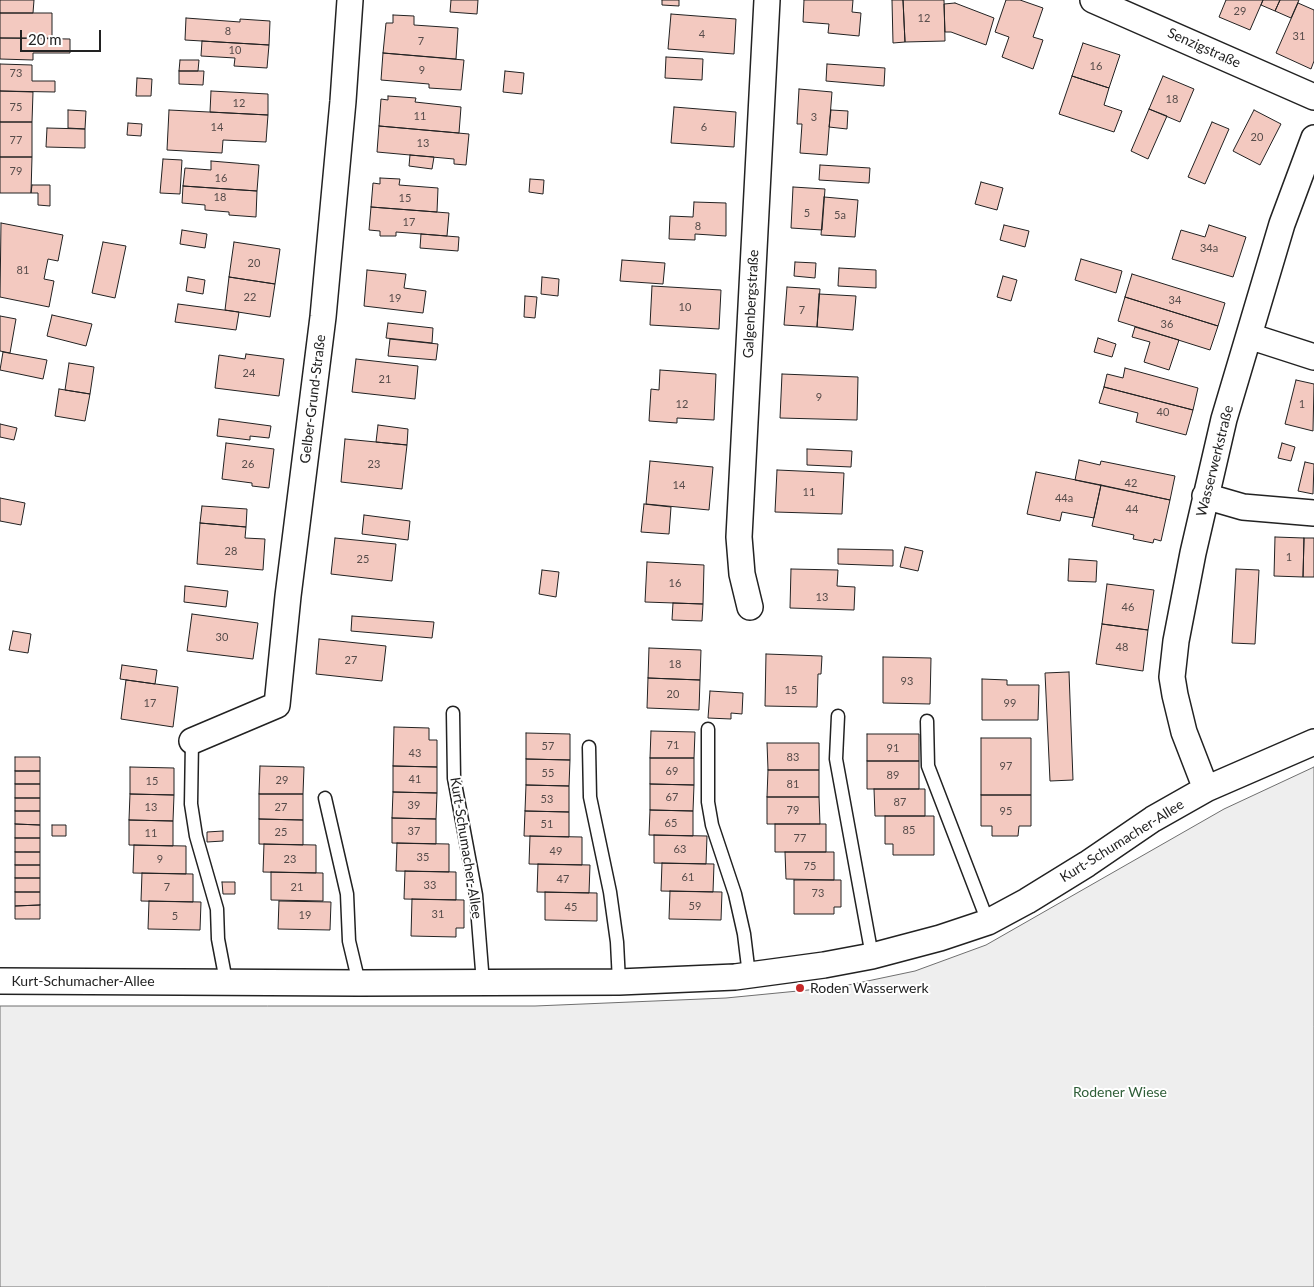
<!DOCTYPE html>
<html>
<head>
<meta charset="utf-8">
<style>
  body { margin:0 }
  #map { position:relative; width:1314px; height:1287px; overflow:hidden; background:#fff; font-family:Lato,sans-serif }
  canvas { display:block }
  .scale { position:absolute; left:20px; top:30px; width:81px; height:22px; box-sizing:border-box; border:2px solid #222; border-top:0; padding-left:6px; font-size:15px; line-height:18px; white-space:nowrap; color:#222; -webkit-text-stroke:4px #fff; paint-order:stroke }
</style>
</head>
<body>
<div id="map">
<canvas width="1314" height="1287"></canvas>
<div class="scale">20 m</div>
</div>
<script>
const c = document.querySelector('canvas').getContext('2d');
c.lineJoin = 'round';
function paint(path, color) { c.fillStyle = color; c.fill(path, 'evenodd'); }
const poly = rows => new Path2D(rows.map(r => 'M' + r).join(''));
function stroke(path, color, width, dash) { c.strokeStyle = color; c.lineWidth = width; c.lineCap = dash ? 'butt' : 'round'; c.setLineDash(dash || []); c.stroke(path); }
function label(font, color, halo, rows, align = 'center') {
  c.font = font + ' Lato,sans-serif'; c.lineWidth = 4; c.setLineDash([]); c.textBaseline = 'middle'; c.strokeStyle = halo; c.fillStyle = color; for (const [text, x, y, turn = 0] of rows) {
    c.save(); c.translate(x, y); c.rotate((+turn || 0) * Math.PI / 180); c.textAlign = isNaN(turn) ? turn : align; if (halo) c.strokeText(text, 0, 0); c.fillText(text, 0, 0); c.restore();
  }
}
const green = poly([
  [1314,767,1314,1287,0,1287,0,1006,535,1006,726,998,839,987,915,971,986,945,1224,809,1314,767]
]);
paint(green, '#eee');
stroke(green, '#6f6f6f', 1);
const building = poly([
  [0,0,34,0,33,13,0,13,0,0],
  [451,0,478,0,477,14,450,12,451,0],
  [662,0,679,0,679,6,662,5,662,0],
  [804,0,853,0,852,12,861,13,859,36,828,33,829,24,803,22,804,0],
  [892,0,903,0,905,42,893,43,892,0],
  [903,0,944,0,945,41,905,42,903,0],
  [1006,0,1020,0,1043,8,1033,37,1043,40,1033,69,1002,57,1009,37,995,32,1006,0],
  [1226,0,1263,0,1250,30,1219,17,1226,0],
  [1263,0,1280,0,1275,11,1261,5,1263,0],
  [1280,0,1299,0,1291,18,1275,11,1280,0],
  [955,3,994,18,986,45,951,32,945,32,944,4,955,3],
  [1298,3,1314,10,1314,61,1311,69,1276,53,1298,3],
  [0,13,52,13,52,38,0,38,0,13],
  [671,14,736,19,734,54,668,49,671,14],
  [393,15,414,16,414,25,458,28,456,59,383,53,386,23,393,23,393,15],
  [186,18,240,22,240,19,270,21,269,45,185,40,186,18],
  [0,38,70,39,70,53,33,53,33,60,0,59,0,38],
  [202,41,269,45,267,68,234,66,235,58,201,56,202,41],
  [1083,43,1120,55,1109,88,1072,76,1083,43],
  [383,53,464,60,461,90,429,88,429,84,381,80,383,53],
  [666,57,703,59,702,80,665,78,666,57],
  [180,60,199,60,198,71,179,71,180,60],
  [0,64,32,65,32,81,55,81,55,92,0,91,0,64],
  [827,64,885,68,884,86,826,81,827,64],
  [179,71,204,71,203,85,179,84,179,71],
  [505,71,524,73,522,94,503,92,505,71],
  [1072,76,1109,88,1104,105,1122,111,1114,132,1059,114,1072,76],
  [1163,76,1194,89,1180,122,1149,109,1163,76],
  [137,78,152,79,151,96,136,96,137,78],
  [799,89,832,92,827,155,800,153,802,124,797,124,799,89],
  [0,91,33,92,32,122,0,122,0,91],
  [211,91,268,94,268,115,210,112,211,91],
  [388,96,416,98,415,102,461,107,459,133,379,126,381,99,388,100,388,96],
  [674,107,736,112,734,147,671,143,674,107],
  [1149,109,1167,116,1148,159,1131,151,1149,109],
  [68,110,86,111,85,129,68,128,68,110],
  [169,110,268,115,266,142,223,140,222,153,167,150,169,110],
  [831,110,848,111,847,129,829,127,831,110],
  [1254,110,1281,124,1260,165,1233,151,1254,110],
  [0,122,32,122,32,157,0,157,0,122],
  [1212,122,1229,129,1205,184,1188,177,1212,122],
  [128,123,142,124,141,136,127,135,128,123],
  [379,126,469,134,466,165,454,164,454,159,377,152,379,126],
  [47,128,85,129,85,148,46,147,47,128],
  [410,155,434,157,432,169,409,166,410,155],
  [0,157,32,157,31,193,0,193,0,157],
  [163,159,182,160,180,194,160,193,163,159],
  [211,161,259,165,257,191,183,186,185,168,211,170,211,161],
  [820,165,870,168,869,183,819,180,820,165],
  [380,178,400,179,399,185,438,188,437,212,371,207,373,183,380,184,380,178],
  [530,179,544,180,543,194,529,192,530,179],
  [981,182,1003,188,997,210,975,204,981,182],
  [32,185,50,185,50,206,38,205,38,193,31,193,32,185],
  [183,186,257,191,256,217,229,215,229,212,205,210,205,205,182,203,183,186],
  [793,187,825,189,822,230,791,228,793,187],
  [824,197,858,200,855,237,821,235,824,197],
  [694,202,726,203,726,236,695,234,695,240,669,239,670,216,693,217,694,202],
  [371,207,449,213,447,236,396,232,396,236,380,236,380,231,369,230,371,207],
  [1,223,63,235,58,261,48,259,44,279,54,281,49,307,0,297,1,223],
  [1004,225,1029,231,1025,247,1000,240,1004,225],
  [1209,225,1246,237,1233,277,1172,259,1181,230,1205,237,1209,225],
  [182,230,207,234,205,248,180,244,182,230],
  [421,234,459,237,458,251,420,248,421,234],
  [103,242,126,246,115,298,92,293,103,242],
  [234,242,280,249,275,284,229,277,234,242],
  [1081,259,1122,271,1116,293,1075,280,1081,259],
  [622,260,665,263,663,284,620,281,622,260],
  [795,262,816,263,815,278,794,276,795,262],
  [839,268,876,270,876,288,838,286,839,268],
  [367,270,406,274,404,288,426,291,423,313,364,306,367,270],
  [1132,274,1225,303,1218,326,1125,297,1132,274],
  [1003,276,1017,280,1011,301,997,297,1003,276],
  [188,277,205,280,203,294,186,291,188,277],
  [229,277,275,284,270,317,225,310,229,277],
  [542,277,559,279,558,296,541,294,542,277],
  [652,286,721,290,719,329,650,325,652,286],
  [787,287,820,289,817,327,784,325,787,287],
  [819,294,856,296,853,330,817,327,819,294],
  [525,296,537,297,535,318,524,317,525,296],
  [1125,297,1218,326,1210,350,1118,321,1125,297],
  [178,304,239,312,236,330,175,322,178,304],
  [52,315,92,324,86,346,47,336,52,315],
  [0,316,16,319,10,353,0,351,0,316],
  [388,323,433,328,432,343,386,338,388,323],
  [1135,327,1179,340,1169,370,1144,362,1150,342,1132,337,1135,327],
  [1098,338,1116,344,1112,357,1094,352,1098,338],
  [390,339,438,344,436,360,388,356,390,339],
  [3,352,47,360,43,379,0,370,3,352],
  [246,354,284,359,279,396,215,388,219,355,245,359,246,354],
  [356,359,418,366,415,399,352,392,356,359],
  [69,363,94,367,90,394,65,390,69,363],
  [1125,368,1198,388,1193,410,1104,387,1107,374,1123,378,1125,368],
  [660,370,716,374,714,420,677,418,677,423,649,421,651,389,659,390,660,370],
  [782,374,858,377,857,420,780,418,782,374],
  [1296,380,1314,384,1313,431,1285,424,1296,380],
  [1104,387,1193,410,1186,435,1136,422,1138,413,1099,403,1104,387],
  [59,389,90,394,85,421,55,416,59,389],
  [219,419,271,426,269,438,250,436,250,440,217,436,219,419],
  [0,424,17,428,14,440,0,437,0,424],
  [378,425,408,429,407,445,376,442,378,425],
  [345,439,407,445,402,489,341,482,345,439],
  [226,443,274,449,269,488,252,486,252,483,222,479,226,443],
  [1282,443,1295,447,1291,461,1278,458,1282,443],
  [807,449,852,451,851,467,807,465,807,449],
  [1079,460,1100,465,1101,461,1175,476,1170,500,1075,480,1079,460],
  [650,461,713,467,709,510,646,504,650,461],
  [1305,462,1314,464,1313,494,1298,491,1305,462],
  [777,470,844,473,842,514,775,512,777,470],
  [1036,472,1101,485,1094,518,1062,512,1060,521,1027,514,1036,472],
  [1101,485,1170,500,1161,541,1154,539,1153,543,1133,539,1134,535,1092,526,1101,485],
  [0,498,25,503,21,525,0,521,0,498],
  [644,504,671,507,669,534,641,532,644,504],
  [202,506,247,509,246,527,200,523,202,506],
  [364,515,410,521,408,540,362,534,364,515],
  [200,523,246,527,245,538,265,539,263,570,197,564,200,523],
  [1275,537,1304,538,1303,577,1274,576,1275,537],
  [335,538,396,544,392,581,331,574,335,538],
  [1304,538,1314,538,1314,577,1303,577,1304,538],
  [905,547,923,551,918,571,900,567,905,547],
  [838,549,893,550,893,566,838,564,838,549],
  [1069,559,1097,561,1096,582,1068,581,1069,559],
  [647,562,704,565,703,604,645,602,647,562],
  [791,569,838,570,837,586,855,587,854,610,790,608,791,569],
  [1236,569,1259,570,1255,644,1232,643,1236,569],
  [542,570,559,572,556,597,539,594,542,570],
  [1107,584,1154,590,1148,630,1102,624,1107,584],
  [185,586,228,591,226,607,184,602,185,586],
  [673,603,703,604,702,621,672,620,673,603],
  [192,614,258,623,253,659,187,651,192,614],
  [352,616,434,622,432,638,351,631,352,616],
  [1102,624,1148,630,1143,671,1096,664,1102,624],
  [13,631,31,634,28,653,9,650,13,631],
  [319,639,386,646,382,681,316,674,319,639],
  [649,648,701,650,700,680,648,678,649,648],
  [766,654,822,656,821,674,818,674,817,707,765,706,766,654],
  [883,657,931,658,930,704,883,703,883,657],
  [122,665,157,670,155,684,120,679,122,665],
  [1069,672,1073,780,1050,781,1045,673,1069,672],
  [648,678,700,680,699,710,647,708,648,678],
  [982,679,1007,680,1007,685,1039,685,1038,720,982,720,982,679],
  [126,680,178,687,173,727,121,719,126,680],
  [710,691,743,693,742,714,731,713,731,719,708,718,710,691],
  [394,727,429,728,429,740,437,740,437,767,393,766,394,727],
  [651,731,695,732,694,758,650,758,651,731],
  [526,733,570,734,570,760,526,759,526,733],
  [867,734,919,734,919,761,867,761,867,734],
  [981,738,1031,738,1031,795,981,795,981,738],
  [767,743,819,743,819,770,768,770,767,743],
  [15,757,40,757,40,771,15,771,15,757],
  [650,758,694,758,694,785,650,784,650,758],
  [526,759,570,760,569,786,526,785,526,759],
  [867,761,919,761,919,789,867,789,867,761],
  [260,766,304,767,303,794,259,794,260,766],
  [393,766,437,767,437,793,393,792,393,766],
  [130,767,174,768,174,795,130,794,130,767],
  [768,770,819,770,819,797,767,797,768,770],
  [15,771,40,771,40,784,15,784,15,771],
  [15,784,40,784,40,798,15,798,15,784],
  [650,784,694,785,693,811,650,810,650,784],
  [526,785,569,786,569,812,525,811,526,785],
  [874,789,925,789,925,816,875,816,874,789],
  [393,792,437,793,436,819,392,818,393,792],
  [130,794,174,795,173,821,129,820,130,794],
  [259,794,303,794,303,820,259,819,259,794],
  [981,795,1031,795,1031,826,1019,826,1018,836,992,836,992,826,981,826,981,795],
  [767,797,819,797,820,824,767,824,767,797],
  [15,798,40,798,40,811,15,811,15,798],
  [650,810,693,811,693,836,649,835,650,810],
  [15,811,40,811,40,825,15,824,15,811],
  [525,811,569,812,569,837,524,836,525,811],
  [885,816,934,816,934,855,893,855,893,844,885,844,885,816],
  [392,818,436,819,436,844,392,843,392,818],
  [259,819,303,820,303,845,259,844,259,819],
  [129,820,173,821,173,846,129,845,129,820],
  [15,824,40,825,40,838,15,838,15,824],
  [775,824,826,824,826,852,775,852,775,824],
  [52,825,66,825,66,836,52,836,52,825],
  [223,831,223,841,207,842,207,832,223,831],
  [654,835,707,836,706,864,654,863,654,835],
  [530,836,582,837,582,865,529,864,530,836],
  [15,838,40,838,40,852,15,852,15,838],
  [397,843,449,844,449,872,396,871,397,843],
  [264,844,316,845,316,873,263,872,264,844],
  [134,845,186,846,186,874,133,873,134,845],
  [15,852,40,852,40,865,15,865,15,852],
  [785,852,834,852,834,880,786,879,785,852],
  [662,863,714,864,713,892,661,891,662,863],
  [538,864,590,865,589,893,537,892,538,864],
  [15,865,40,865,40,878,15,878,15,865],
  [405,871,456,872,456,900,404,899,405,871],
  [271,872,323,873,323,901,271,900,271,872],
  [142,873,193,874,193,902,141,901,142,873],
  [15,878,40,878,40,892,15,892,15,878],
  [794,880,841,880,841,907,834,907,834,914,794,914,794,880],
  [222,882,235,882,235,894,223,894,222,882],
  [670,891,722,892,721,920,669,919,670,891],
  [15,892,40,892,40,905,15,906,15,892],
  [545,892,597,893,597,921,545,920,545,892],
  [412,899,464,900,464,928,456,928,456,937,411,936,412,899],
  [149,901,201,902,200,930,148,929,149,901],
  [279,901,331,902,330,930,278,929,279,901],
  [40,905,40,919,15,919,15,906,40,905]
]);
paint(building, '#f3c9c0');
stroke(building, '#222', 1);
const lane = poly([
  [453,713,454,778,476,895,483,983],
  [838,716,836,759,872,956],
  [927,721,928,766,988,922],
  [708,729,708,802,712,825,735,894,744,934,749,975],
  [192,741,191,804,196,836,217,909,218,939,226,981],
  [589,747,590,797,610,892,617,942,619,982],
  [325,798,347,894,349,941,359,983]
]);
const street = poly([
  [1093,0,1314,97],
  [1249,336,1314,357],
  [1205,496,1243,507,1314,513],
  [750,607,742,574,739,537,767,0],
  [192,741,277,705,288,596,323,317,343,101,350,0],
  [1206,789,1184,732,1175,695,1172,677,1176,641,1193,553,1224,419,1282,224,1314,138],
  [0,981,359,983,619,982,735,977,824,965,872,956,940,938,988,922,1027,901,1087,864,1153,819,1206,789,1314,742]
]);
stroke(lane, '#222', 15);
stroke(street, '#222', 28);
stroke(lane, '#fff', 12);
stroke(street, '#fff', 25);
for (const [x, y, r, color] of [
  [800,988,5,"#c62828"]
]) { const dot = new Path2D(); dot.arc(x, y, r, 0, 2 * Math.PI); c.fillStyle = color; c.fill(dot); stroke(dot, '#fff', 2); }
label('11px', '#564c4a', null, [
  ["29",1240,11],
  ["12",924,18],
  ["8",228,31],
  ["4",702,34],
  ["31",1299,36],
  ["7",421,41],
  ["10",235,50],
  ["16",1096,66],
  ["9",422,70],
  ["73",16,73],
  ["18",1172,99],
  ["12",239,103],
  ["75",16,107],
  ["11",420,116],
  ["3",814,117],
  ["14",217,127],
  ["6",704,127],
  ["20",1257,137],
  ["77",16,140],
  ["13",423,143],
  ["79",16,171],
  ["16",221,178],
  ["18",220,197],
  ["15",405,198],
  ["5",807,213],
  ["5a",840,215],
  ["17",409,222],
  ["8",698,226],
  ["34a",1209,248],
  ["20",254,263],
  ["81",23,270],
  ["22",250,297],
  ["19",395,298],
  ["34",1175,300],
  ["10",685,307],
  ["7",802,310],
  ["36",1167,324],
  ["24",249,373],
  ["21",385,379],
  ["9",819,397],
  ["12",682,404],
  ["1",1302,404],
  ["40",1163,412],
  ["26",248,464],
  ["23",374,464],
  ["42",1131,483],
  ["14",679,485],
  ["11",809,492],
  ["44a",1064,498],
  ["44",1132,509],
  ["28",231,551],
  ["1",1289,557],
  ["25",363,559],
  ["16",675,583],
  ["13",822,597],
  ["46",1128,607],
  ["30",222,637],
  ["48",1122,647],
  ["27",351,660],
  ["18",675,664],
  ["93",907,681],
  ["15",791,690],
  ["20",673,694],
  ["17",150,703],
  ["99",1010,703],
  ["71",673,745],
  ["57",548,746],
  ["91",893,748],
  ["43",415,753],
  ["83",793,757],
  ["97",1006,766],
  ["69",672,771],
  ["55",548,773],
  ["89",893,775],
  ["41",415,779],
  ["29",282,780],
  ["15",152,781],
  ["81",793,784],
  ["67",672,797],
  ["53",547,799],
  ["87",900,802],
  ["39",414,805],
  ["13",151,807],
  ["27",281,807],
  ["79",793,810],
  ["95",1006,811],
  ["65",671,823],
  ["51",547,824],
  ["85",909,830],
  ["37",414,831],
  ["25",281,832],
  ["11",151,833],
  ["77",800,838],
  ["63",680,849],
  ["49",556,851],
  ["35",423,857],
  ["9",160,859],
  ["23",290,859],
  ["75",810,866],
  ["61",688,877],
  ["47",563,879],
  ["33",430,885],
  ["7",167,887],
  ["21",297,887],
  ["73",818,893],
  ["59",695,906],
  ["45",571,907],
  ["31",438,914],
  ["19",305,915],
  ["5",175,916]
]);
label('14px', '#222', '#fff', [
  ["Senzigstraße",1204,48,24],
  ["Galgenbergstraße",751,304,-87],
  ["Gelber-Grund-Straße",313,399,-83],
  ["Wasserwerkstraße",1215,461,-76],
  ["Kurt-Schumacher-Allee",1122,841,-32],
  ["Kurt-Schumacher-Allee",466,848,81],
  ["Kurt-Schumacher-Allee",83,981]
]);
label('14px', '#222', '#fff', [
  ["Roden Wasserwerk",810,988]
], 'left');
label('14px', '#2f5e38', '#fff', [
  ["Rodener Wiese",1120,1092]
]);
</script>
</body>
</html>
